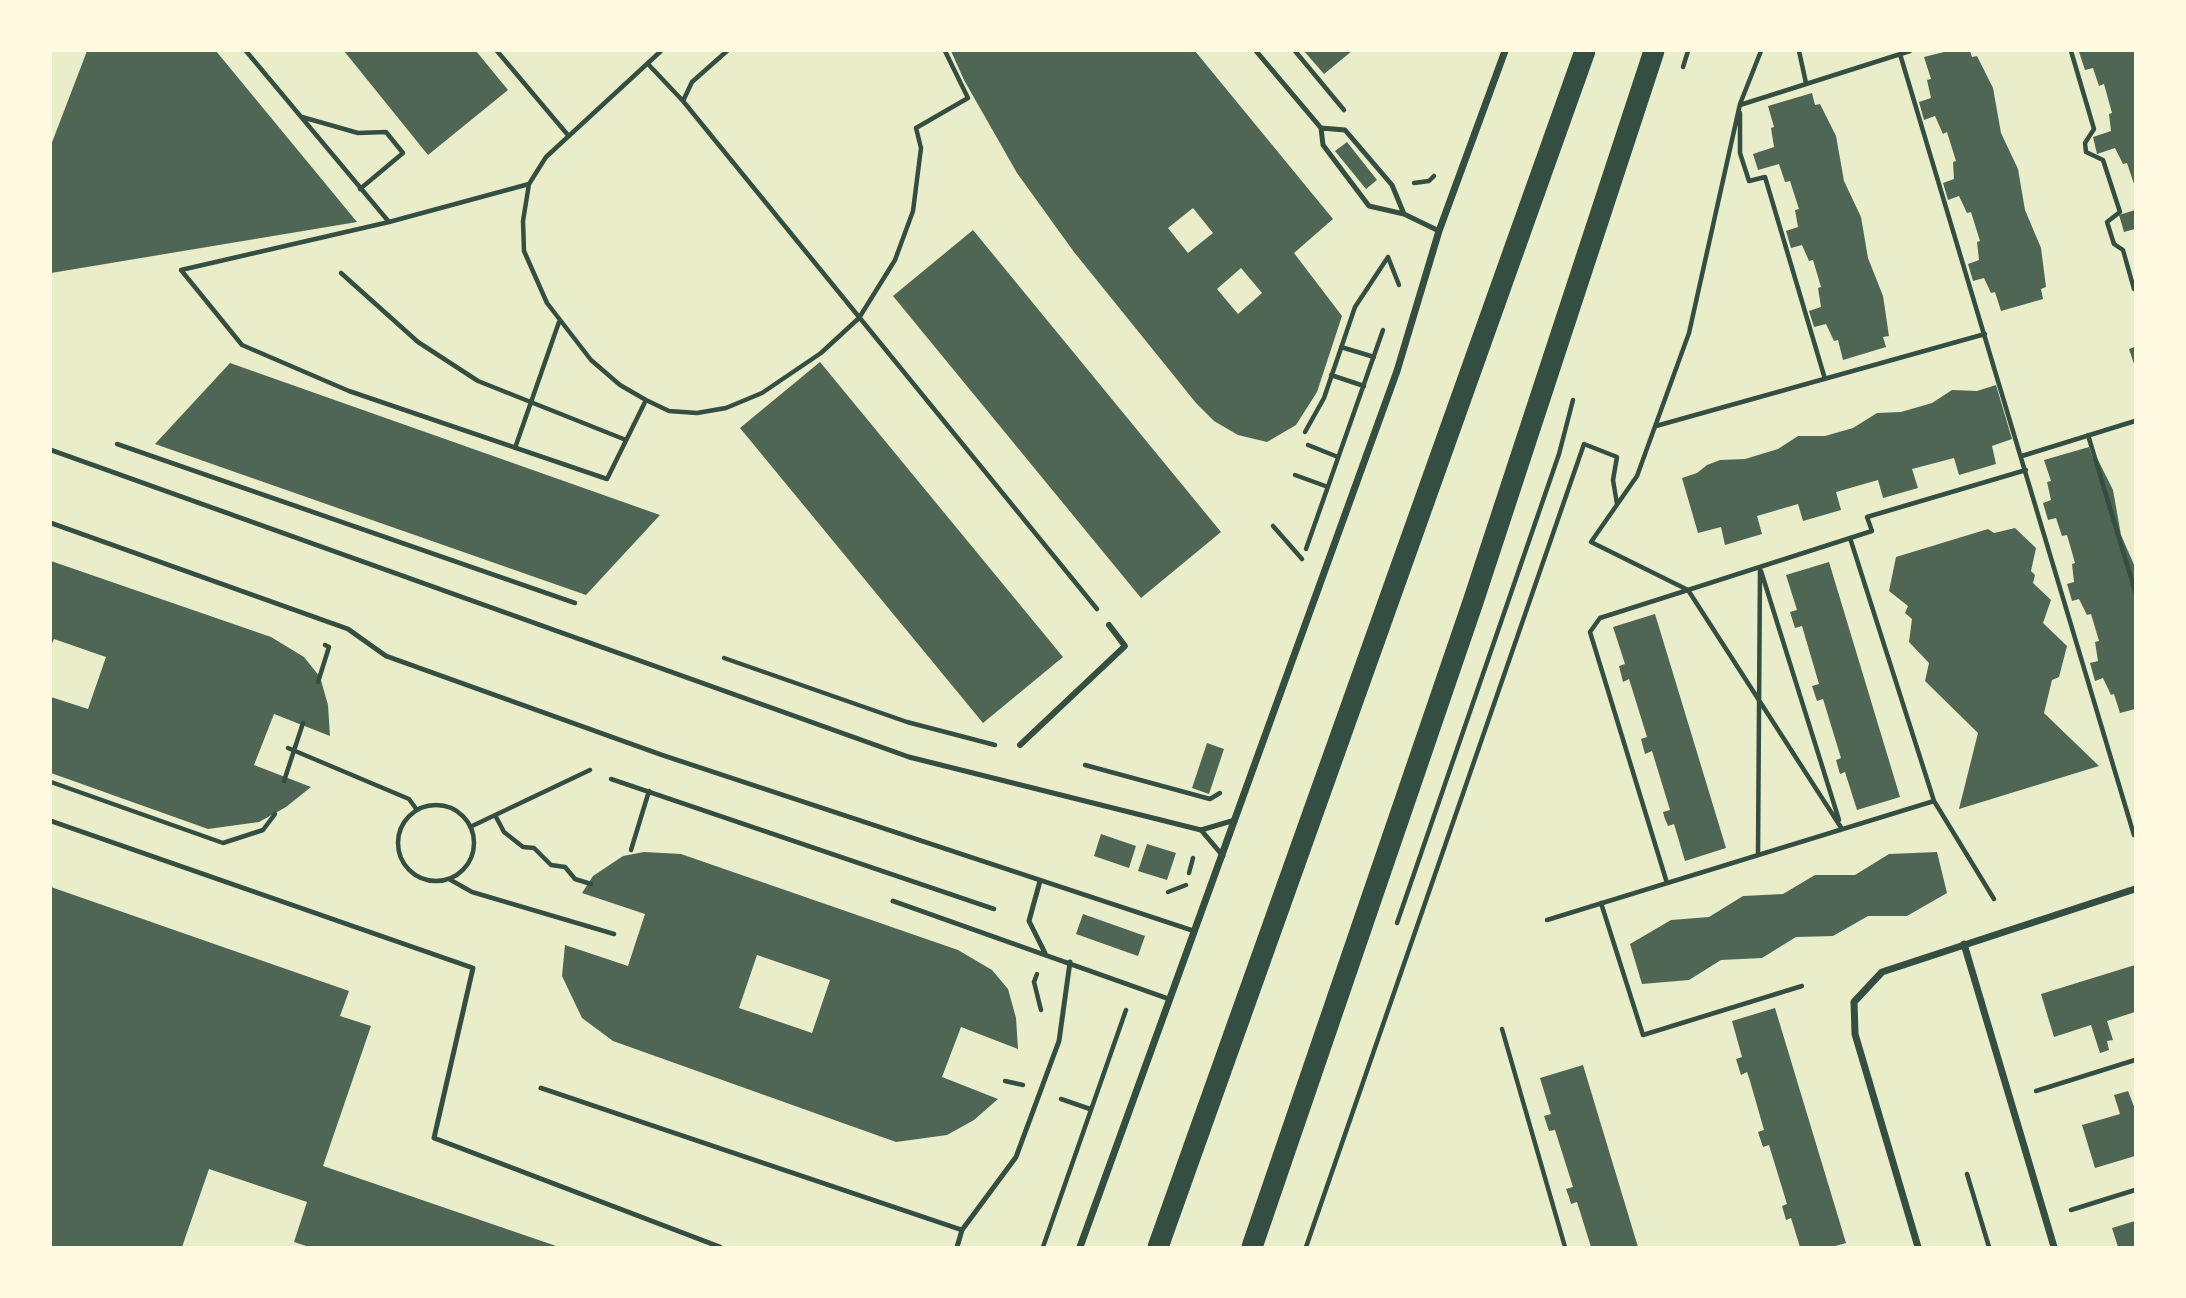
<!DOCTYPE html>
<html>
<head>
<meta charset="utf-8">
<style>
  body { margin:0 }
  #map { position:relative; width:2186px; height:1298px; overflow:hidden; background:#e9edc9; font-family:Commissioner,sans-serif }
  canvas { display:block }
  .frame { position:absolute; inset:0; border:52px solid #fefae0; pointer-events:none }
</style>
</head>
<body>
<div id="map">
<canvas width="2186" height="1298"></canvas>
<div class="frame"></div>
</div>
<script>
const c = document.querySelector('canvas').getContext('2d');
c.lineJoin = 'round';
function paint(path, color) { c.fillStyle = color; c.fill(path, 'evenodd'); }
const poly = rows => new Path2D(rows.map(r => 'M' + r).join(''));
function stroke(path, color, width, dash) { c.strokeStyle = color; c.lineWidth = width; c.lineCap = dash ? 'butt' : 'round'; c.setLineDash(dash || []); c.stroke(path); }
paint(poly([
  [87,51,216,51,357,222,51,273,51,145],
  [344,51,476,51,508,90,428,155],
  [951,51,1195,51,1333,219,1294,253,1342,316,1317,392,1296,425,1267,442,1238,435,1214,421,1196,403,1074,252,1017,173,964,80],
  [1193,208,1213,233,1188,253,1168,228],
  [1241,268,1262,293,1238,314,1217,289],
  [1304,51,1352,51,1324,74],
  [1948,51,1970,51,1972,57,1977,56,1993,88,2001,133,2018,169,2025,210,2041,248,2046,287,2041,289,2043,299,2001,311,1995,292,1991,293,1984,278,1973,281,1968,264,1979,260,1977,242,1980,241,1971,212,1967,213,1959,196,1948,200,1943,183,1954,179,1953,162,1956,161,1947,132,1943,134,1935,116,1924,120,1919,102,1931,98,1927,80,1931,79,1924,57],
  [2085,51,2135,51,2135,187,2127,163,2123,164,2115,148,2097,154,2093,137,2111,131,2109,114,2112,113,2104,84,2099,86,2093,68,2085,70,2079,52],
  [1812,93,1815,105,1820,104,1836,136,1844,181,1861,217,1868,258,1883,296,1889,336,1883,337,1886,347,1843,360,1838,340,1834,341,1826,324,1814,327,1809,311,1821,307,1818,288,1821,287,1813,260,1809,261,1802,245,1791,248,1786,231,1798,227,1795,210,1799,209,1790,181,1785,182,1779,164,1758,170,1753,154,1774,147,1771,128,1774,127,1768,106],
  [1347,142,1377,180,1366,189,1335,151],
  [2135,210,2135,229,2124,232,2119,215],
  [973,230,1221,532,1141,598,893,296],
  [2135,347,2135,367,2129,349],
  [820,362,1063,657,983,723,740,428],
  [230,363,660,515,586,595,155,444],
  [1996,385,2012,439,1992,446,1996,464,1959,475,1954,458,1912,469,1918,488,1883,498,1878,480,1836,492,1841,510,1803,521,1798,504,1757,516,1762,534,1725,545,1721,527,1698,533,1682,478,1697,473,1707,465,1720,460,1745,459,1778,449,1798,436,1825,436,1853,428,1877,413,1901,412,1932,403,1952,390,1977,391],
  [2089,447,2093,459,2097,458,2113,490,2121,535,2135,567,2135,709,2120,713,2114,694,2111,695,2103,678,2095,681,2090,663,2098,661,2095,642,2099,641,2091,614,2087,615,2079,599,2072,601,2067,584,2074,582,2072,564,2075,563,2067,535,2062,536,2056,518,2048,520,2043,503,2051,500,2047,482,2051,481,2044,460],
  [2015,528,2036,548,2031,571,2035,575,2033,583,2051,600,2043,623,2067,646,2059,677,2052,680,2044,713,2099,766,1959,809,1978,733,1925,681,1929,663,1909,642,1912,619,1905,613,1908,606,1889,591,1896,557,1988,529,1994,533],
  [51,561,271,637,304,657,320,677,328,705,330,736,274,714,254,765,311,787,286,807,259,822,208,829,51,773,51,697,88,709,106,657,54,639,51,646],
  [1829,562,1900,797,1857,810,1845,772,1840,774,1836,760,1841,758,1823,699,1817,701,1812,686,1819,684,1802,626,1795,628,1790,612,1797,610,1786,575],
  [1655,614,1726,848,1685,861,1674,824,1668,826,1665,819,1663,812,1670,810,1652,751,1645,754,1641,739,1647,737,1629,679,1623,682,1619,666,1625,664,1613,627],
  [1207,743,1224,749,1209,794,1192,788],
  [1101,834,1136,846,1129,868,1094,856],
  [1147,844,1176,853,1167,880,1138,871],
  [644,852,681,854,958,950,992,970,1008,989,1016,1018,1018,1049,961,1027,942,1077,998,1099,974,1120,947,1135,896,1142,613,1041,582,1018,562,976,565,945,628,966,645,914,582,893,593,876,623,856],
  [757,955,830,980,812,1033,739,1008],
  [1937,852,1947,893,1907,916,1868,916,1833,936,1796,937,1762,958,1721,960,1689,980,1642,984,1630,944,1671,920,1709,917,1743,896,1783,894,1815,875,1855,875,1889,854],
  [51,887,349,991,340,1016,371,1026,323,1166,559,1247,309,1247,294,1242,307,1202,209,1169,182,1247,51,1247],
  [1083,914,1145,936,1138,956,1076,934],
  [2135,965,2135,1012,2107,1021,2113,1040,2107,1041,2109,1050,2100,1053,2091,1025,2054,1037,2041,994],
  [1775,1008,1846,1243,1832,1247,1800,1247,1791,1218,1786,1220,1782,1206,1787,1204,1769,1145,1763,1147,1758,1132,1764,1130,1750,1081,1747,1072,1741,1075,1736,1059,1742,1057,1732,1021],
  [1583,1065,1638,1247,1591,1247,1577,1202,1571,1204,1569,1197,1566,1189,1573,1187,1555,1130,1549,1131,1544,1116,1551,1114,1540,1078],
  [2128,1091,2135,1109,2135,1156,2095,1168,2082,1125,2120,1114,2114,1095],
  [2135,1221,2135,1247,2118,1247,2112,1228]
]), '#4f6655');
stroke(poly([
  [246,51,389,222,529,184],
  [497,51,567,134],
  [661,51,546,157,529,184,523,221,524,251,547,303,591,360,620,385,646,400,669,411,697,413,726,408,762,393,821,353,859,318,895,260,913,211,921,148,916,128,968,98,945,51],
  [1295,51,1344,110],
  [1761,51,1740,104,1689,333,1637,476,1591,542,1688,590,1872,531,1867,517,2026,470],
  [1799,51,1806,83],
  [2071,51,2094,129,2085,143,2086,152,2103,160,2120,212,2107,222,2114,244,2123,250,2134,289],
  [1900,54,2134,835],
  [648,64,683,101,1097,609],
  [1683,67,1688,51],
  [683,101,692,82,727,51],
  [1740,105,1910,51],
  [1740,113,1740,153,1749,181,1765,177,1825,379],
  [302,117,358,133,386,132,403,153,360,189],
  [1414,183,1429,181,1434,176],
  [389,222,181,270,242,345,349,391,607,479,646,400],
  [1388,257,1399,285],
  [341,273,418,342,478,381,626,440],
  [1341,347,1374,357],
  [1331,375,1364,386],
  [1656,426,1985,334],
  [1305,432,1324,398,1355,307,1388,257],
  [2088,435,2135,591],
  [117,444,575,603],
  [1308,445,1338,457],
  [515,448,559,322],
  [2022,456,2135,421],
  [1295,475,1328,487],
  [1273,526,1302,559],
  [1850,538,1934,801,1994,899],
  [1306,549,1383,330],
  [1761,571,1839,820],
  [724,658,907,722,995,745],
  [318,682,329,647,325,645],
  [288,748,409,799,417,810],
  [1085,765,1210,799,1220,793],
  [611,779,994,909],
  [284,781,303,723],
  [51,782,223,843,263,830,275,814],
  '398 843a38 38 0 1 1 76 0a38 38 0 1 1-76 0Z',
  [495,815,504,832,523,847,534,848,551,865,565,867,575,879,591,884],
  [470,827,590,770],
  [631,850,649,791],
  [1758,855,1760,567],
  [1189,873,1193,858],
  [449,879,472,892,614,934],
  [1667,883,1590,632,1600,618,1688,590,1842,829],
  [1168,892,1186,885],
  [1601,903,1643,1035,1802,986],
  [1547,920,1934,801],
  [1397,923,1559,454,1573,400],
  [1037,974,1034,982,1041,1010],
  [1502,1029,1565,1247],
  [1005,1081,1023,1085],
  [2036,1091,2135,1060],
  [1061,1099,1090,1109],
  [1967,1174,1989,1247],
  [2071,1210,2135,1190],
  [1043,1247,1126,1010],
  [1306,1247,1584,444,1617,457,1613,480,1617,504]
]), '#344e41', 4.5);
stroke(poly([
  [1256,51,1321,128,1323,145,1369,206,1404,214,1439,231],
  [1321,128,1345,130,1392,185,1404,214],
  [51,450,909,757,1201,830,1235,820],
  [51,523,348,629,386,656,662,755,1194,931],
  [51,821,473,968,434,1138,720,1247],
  [1201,830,1223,856],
  [1040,881,1029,921,1045,953],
  [893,901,1169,999],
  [541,1088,962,1230],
  [957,1247,962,1230,1016,1157,1059,1041,1070,962]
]), '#344e41', 5);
stroke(poly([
  [1020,745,1125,646,1109,625]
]), '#344e41', 6);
stroke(poly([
  [1964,944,2054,1247],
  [1080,1247,1397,371,1439,231,1505,51],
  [1918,1247,1855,1034,1854,1002,1882,972,2135,889]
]), '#344e41', 7);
stroke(poly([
  [1158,1247,1585,51],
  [1252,1247,1473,602,1654,51]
]), '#344e41', 21);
</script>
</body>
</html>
